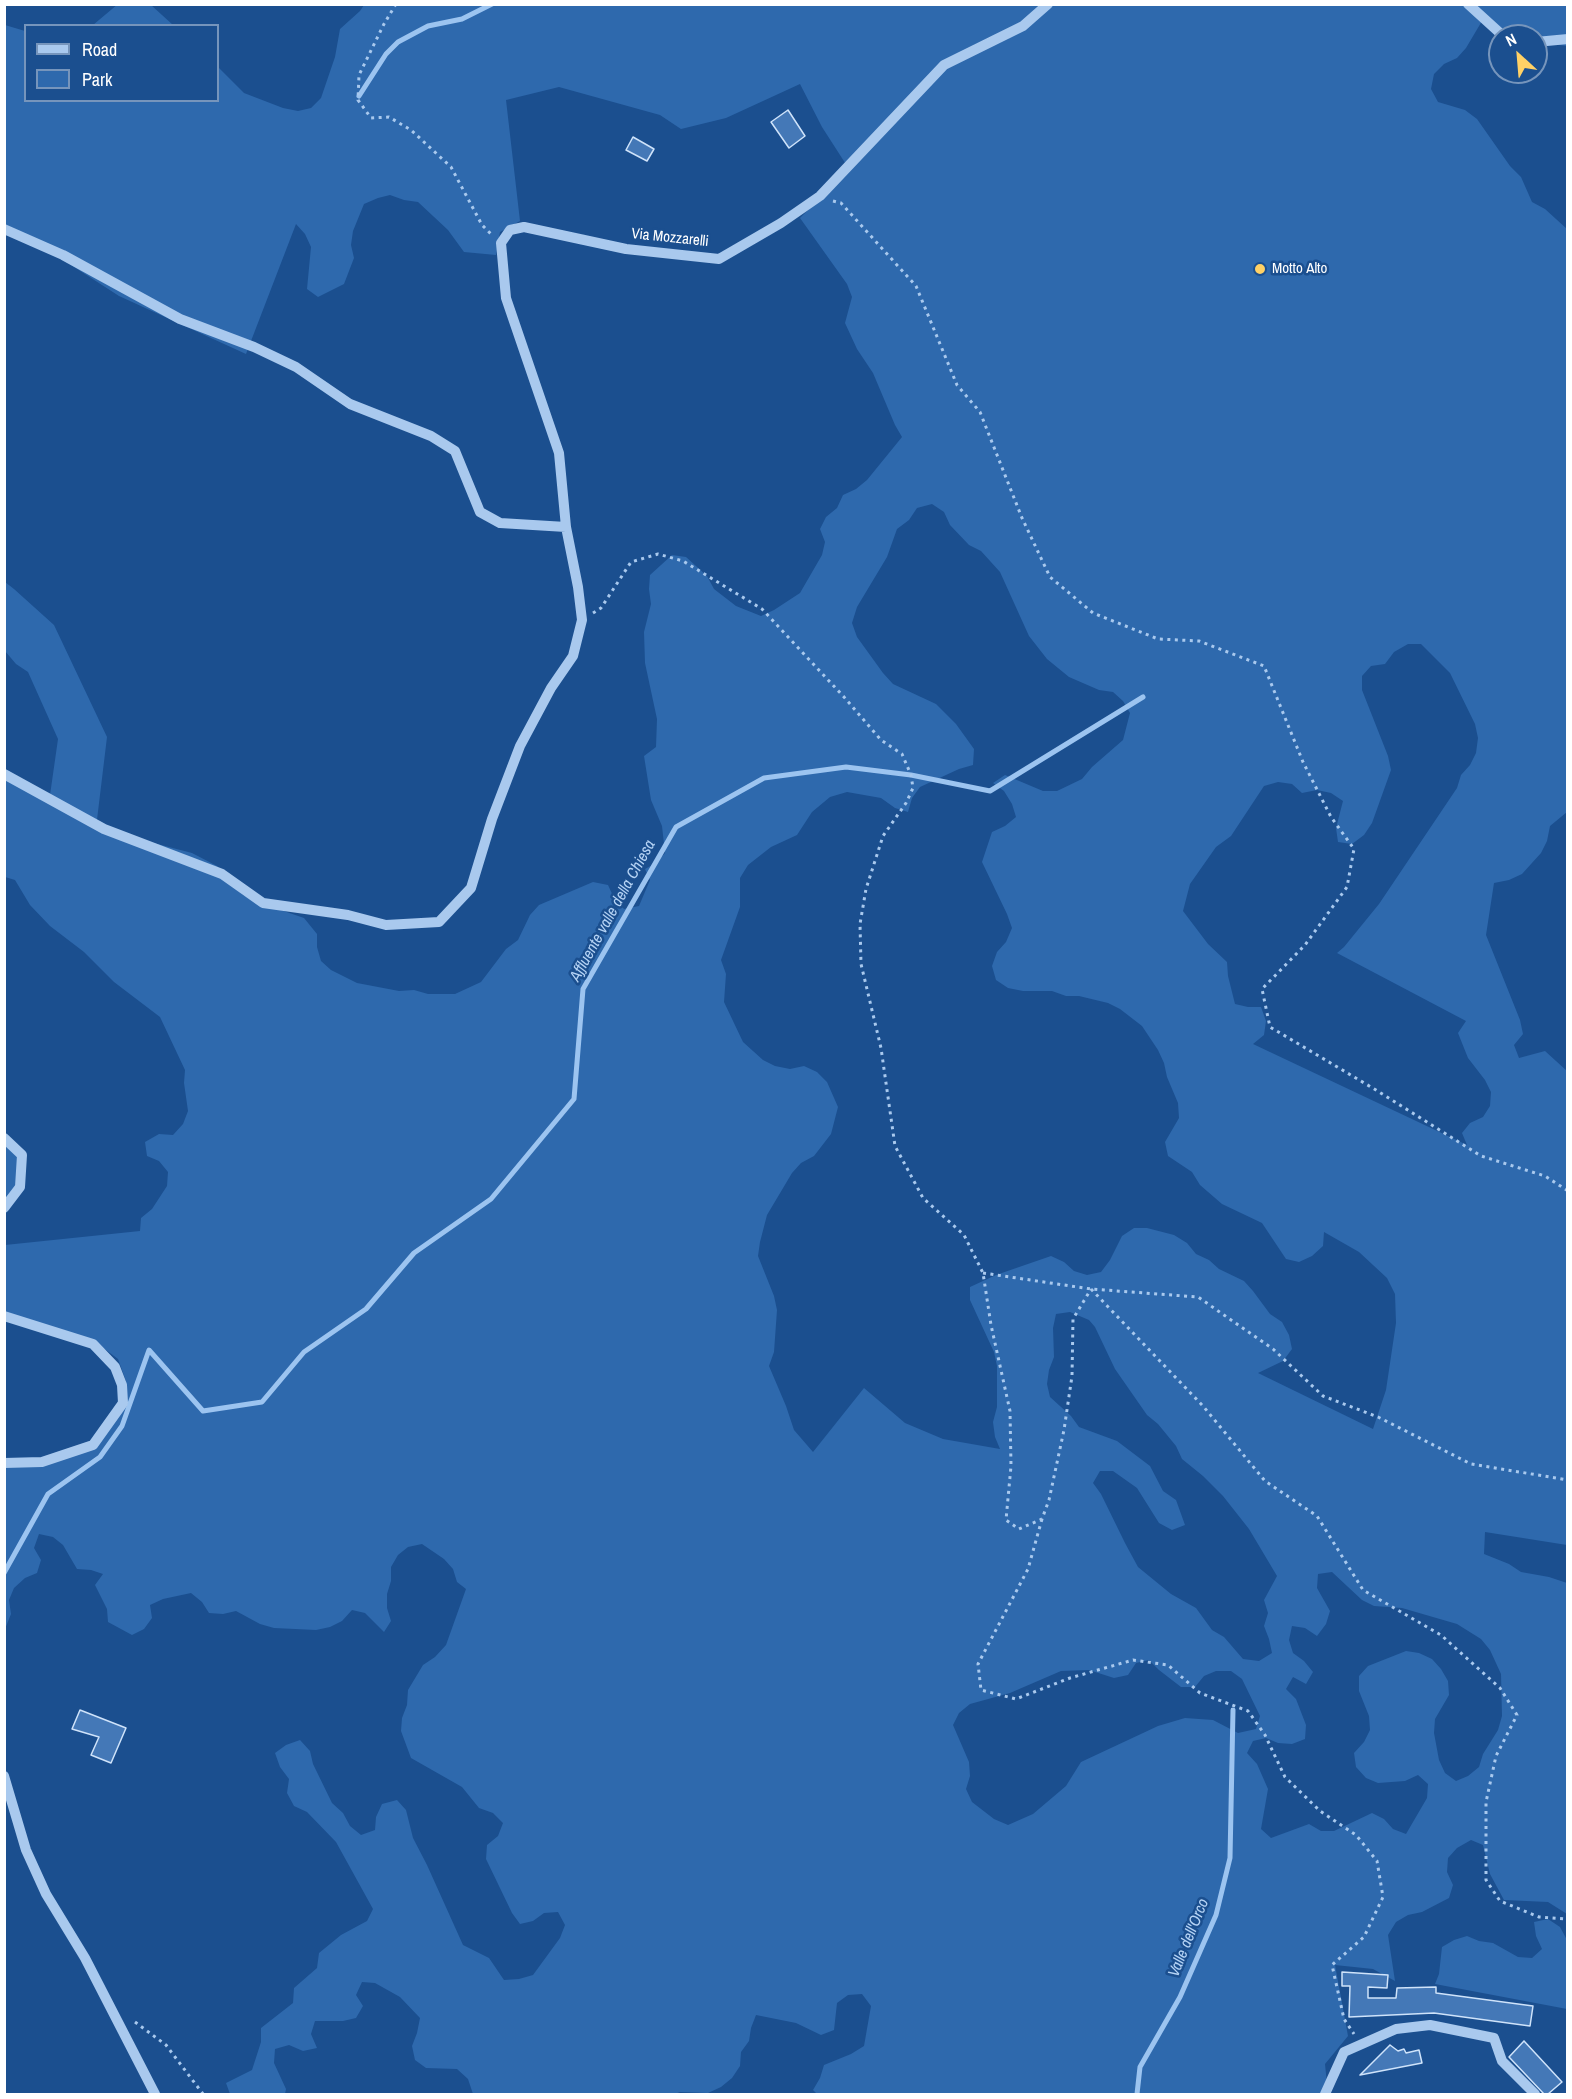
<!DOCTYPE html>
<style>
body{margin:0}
#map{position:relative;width:1572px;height:2099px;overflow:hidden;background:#1b4f8f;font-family:"Archivo Narrow",sans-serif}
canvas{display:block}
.frame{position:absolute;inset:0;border:6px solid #fff;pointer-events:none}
.legend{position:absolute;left:24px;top:24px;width:195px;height:78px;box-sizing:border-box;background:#1b4f8f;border:2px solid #7695bc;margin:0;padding:8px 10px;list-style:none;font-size:18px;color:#fff}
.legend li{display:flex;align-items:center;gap:12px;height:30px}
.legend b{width:30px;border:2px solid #7695bc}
.north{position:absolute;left:1488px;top:24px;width:60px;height:60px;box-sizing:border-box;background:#1b4f8f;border:2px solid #7695bc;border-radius:50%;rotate:334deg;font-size:16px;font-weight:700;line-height:24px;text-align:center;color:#fff}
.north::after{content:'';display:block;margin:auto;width:21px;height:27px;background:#ffd166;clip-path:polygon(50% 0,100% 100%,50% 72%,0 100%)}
</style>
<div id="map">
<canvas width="1572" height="2099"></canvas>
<div class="frame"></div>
<ul class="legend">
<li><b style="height:8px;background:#a9c9ee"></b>Road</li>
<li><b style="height:16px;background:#2e69ad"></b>Park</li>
</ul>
<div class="north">N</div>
</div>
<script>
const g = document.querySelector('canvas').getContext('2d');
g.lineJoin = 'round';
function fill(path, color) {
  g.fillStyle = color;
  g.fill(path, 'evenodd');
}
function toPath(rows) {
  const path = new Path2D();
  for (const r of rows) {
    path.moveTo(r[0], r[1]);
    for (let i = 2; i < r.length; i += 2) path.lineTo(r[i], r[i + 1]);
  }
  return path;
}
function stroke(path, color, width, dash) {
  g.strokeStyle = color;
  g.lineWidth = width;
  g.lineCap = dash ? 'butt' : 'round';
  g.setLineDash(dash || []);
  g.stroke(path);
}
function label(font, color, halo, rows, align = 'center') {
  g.font = font + ' "Archivo Narrow",sans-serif';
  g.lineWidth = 5;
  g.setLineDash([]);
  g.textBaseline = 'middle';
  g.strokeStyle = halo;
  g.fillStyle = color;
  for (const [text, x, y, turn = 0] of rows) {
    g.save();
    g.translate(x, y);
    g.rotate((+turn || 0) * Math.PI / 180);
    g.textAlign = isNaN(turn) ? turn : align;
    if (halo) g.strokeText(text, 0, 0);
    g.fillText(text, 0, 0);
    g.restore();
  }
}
fill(toPath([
 [118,4,151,5,173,25,93,25],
 [364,5,1567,5,1567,46,1536,42,1536,36,1511,36,1482,21,1466,48,1457,58,1444,64,1434,74,1431,89,1438,102,1465,110,1477,119,1510,166,1521,177,1532,202,1545,209,1567,229,1567,812,1550,826,1547,841,1541,853,1522,874,1509,880,1494,883,1486,935,1520,1020,1523,1034,1514,1045,1519,1058,1545,1051,1567,1071,1567,1545,1485,1532,1484,1554,1509,1564,1521,1572,1549,1577,1567,1583,1567,1914,1548,1902,1504,1900,1490,1874,1483,1845,1471,1840,1457,1848,1448,1858,1447,1872,1453,1885,1449,1898,1422,1912,1408,1915,1396,1922,1388,1935,1395,1981,1373,1969,1335,1965,1348,2036,1325,2064,1328,2094,817,2094,813,2090,820,2078,824,2065,851,2054,864,2046,871,2006,862,1994,848,1995,837,2003,834,2030,821,2035,796,2023,756,2015,751,2028,749,2041,741,2052,740,2066,732,2078,721,2087,708,2093,680,2092,675,2094,473,2094,468,2079,457,2069,426,2068,415,2060,412,2046,417,2033,420,2018,400,1997,375,1983,362,1982,356,1995,363,2006,356,2018,343,2021,315,2021,311,2034,317,2048,303,2051,289,2045,275,2049,274,2063,286,2089,285,2094,230,2094,226,2083,252,2070,261,2042,261,2028,293,2003,294,1988,317,1968,319,1953,341,1935,367,1921,373,1909,336,1842,307,1812,294,1806,287,1793,289,1779,280,1767,275,1753,286,1745,300,1740,310,1751,313,1764,332,1803,343,1813,350,1826,361,1835,375,1830,376,1817,382,1804,397,1800,406,1810,413,1838,427,1865,463,1945,489,1958,504,1980,519,1979,533,1975,560,1938,565,1925,558,1912,544,1913,533,1921,520,1924,512,1913,486,1859,487,1845,498,1836,503,1823,493,1813,479,1808,462,1787,411,1758,401,1731,402,1718,407,1705,408,1690,423,1665,435,1657,446,1645,466,1589,457,1582,453,1569,444,1559,422,1544,408,1547,398,1555,391,1567,391,1581,387,1594,387,1608,391,1621,384,1632,365,1613,352,1610,342,1621,330,1627,316,1630,274,1628,260,1624,236,1611,223,1614,209,1613,202,1602,191,1593,163,1599,150,1605,152,1618,144,1629,132,1635,108,1622,107,1609,95,1585,103,1574,91,1570,77,1569,63,1545,53,1537,39,1534,34,1548,41,1560,37,1573,25,1578,14,1588,9,1600,11,1614,5,1629,5,1463,46,1460,87,1447,115,1416,126,1381,118,1359,98,1344,5,1315,5,1245,140,1231,141,1218,152,1209,167,1186,168,1172,159,1161,147,1156,145,1142,159,1134,173,1135,183,1124,188,1111,184,1083,185,1070,160,1017,114,982,84,952,50,926,30,905,15,880,5,877,5,770,50,795,58,739,28,672,16,664,5,651,5,582,14,589,54,625,107,737,96,828,192,853,217,866,243,895,269,906,304,918,317,934,317,947,321,961,331,970,357,983,399,991,414,990,428,994,455,994,481,982,506,949,518,940,530,915,539,905,593,882,608,885,614,898,624,909,639,906,650,880,645,869,656,863,665,853,662,826,651,800,644,756,656,747,657,719,645,663,644,632,651,604,649,589,650,575,672,555,686,557,707,576,714,589,736,606,761,616,774,610,800,593,822,555,825,542,820,529,826,517,837,508,843,495,856,489,867,480,902,437,895,425,873,373,857,349,845,323,852,297,847,284,800,218,849,169,822,127,800,84,726,118,681,129,660,115,559,87,506,100,520,221,500,232,496,255,464,252,448,230,418,202,404,200,390,195,378,198,364,204,353,231,351,245,354,258,344,284,318,297,307,289,311,247,305,234,296,224,246,354,119,296,54,254,5,234,5,25,25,31,26,100,218,100,218,67,244,93,283,108,298,111,311,108,321,98,335,57,340,29,360,11],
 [932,504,944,512,950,525,969,545,981,551,1000,572,1029,636,1047,659,1069,677,1099,690,1113,692,1123,701,1130,713,1123,740,1092,767,1082,779,1057,791,1043,791,1005,775,993,783,1004,791,1012,804,1016,817,1005,826,992,832,982,862,1007,914,1012,928,1006,942,997,952,992,966,996,980,1008,988,1023,991,1052,991,1066,996,1079,996,1108,1003,1120,1009,1142,1026,1158,1050,1164,1063,1167,1077,1178,1103,1179,1118,1165,1142,1168,1156,1192,1172,1200,1185,1222,1204,1262,1223,1286,1259,1299,1262,1312,1256,1323,1246,1324,1232,1359,1252,1387,1278,1395,1294,1396,1323,1386,1390,1373,1429,1258,1373,1283,1361,1292,1349,1289,1335,1282,1322,1270,1314,1253,1291,1244,1281,1219,1269,1209,1260,1196,1254,1187,1243,1174,1235,1147,1228,1134,1228,1122,1236,1110,1260,1101,1272,1087,1275,1074,1271,1064,1262,1051,1256,996,1275,970,1287,970,1300,994,1352,997,1366,997,1407,993,1422,995,1437,1000,1449,943,1439,905,1423,864,1388,813,1452,794,1430,786,1406,769,1366,774,1352,777,1310,774,1296,758,1256,760,1242,767,1215,792,1173,801,1163,814,1156,831,1134,838,1107,827,1082,817,1072,804,1066,790,1069,775,1066,763,1060,743,1042,724,1002,726,974,721,960,740,907,740,878,748,865,771,847,797,835,812,812,830,797,847,792,881,798,895,808,908,812,912,798,920,787,959,769,973,765,974,749,956,724,936,704,893,684,883,673,857,637,852,623,857,607,887,557,897,529,909,520,917,508],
 [1408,644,1421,644,1450,673,1475,724,1478,738,1476,753,1470,765,1461,775,1457,788,1379,904,1344,947,1337,953,1466,1021,1458,1033,1468,1058,1485,1080,1491,1092,1490,1106,1483,1117,1470,1123,1462,1133,1467,1145,1253,1044,1264,1035,1266,1021,1261,1007,1248,1007,1235,1004,1228,976,1227,962,1208,944,1183,911,1190,884,1216,847,1231,836,1264,786,1278,782,1292,784,1302,793,1317,790,1331,793,1343,801,1336,828,1338,842,1352,844,1364,835,1372,823,1391,770,1388,756,1362,690,1362,676,1371,666,1385,664,1394,652],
 [1070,1312,1089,1320,1095,1327,1115,1369,1147,1415,1158,1424,1176,1446,1182,1459,1203,1476,1223,1496,1249,1529,1277,1576,1264,1600,1268,1613,1264,1626,1269,1639,1272,1653,1259,1661,1243,1659,1224,1637,1212,1630,1196,1608,1171,1594,1138,1567,1125,1543,1101,1494,1093,1483,1100,1471,1113,1471,1137,1488,1159,1523,1172,1530,1185,1525,1176,1500,1163,1491,1150,1466,1117,1441,1079,1427,1071,1416,1050,1397,1047,1384,1049,1370,1054,1357,1053,1328,1056,1314],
 [1332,1572,1362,1600,1374,1606,1402,1608,1457,1624,1481,1639,1490,1650,1501,1674,1502,1716,1498,1730,1483,1754,1479,1767,1468,1776,1456,1781,1445,1773,1439,1760,1434,1733,1435,1719,1449,1695,1448,1681,1441,1669,1432,1659,1419,1653,1406,1651,1368,1666,1359,1676,1359,1691,1369,1716,1370,1730,1364,1742,1354,1753,1356,1767,1366,1778,1378,1783,1405,1781,1418,1775,1428,1784,1427,1798,1406,1834,1393,1829,1384,1819,1372,1813,1334,1831,1321,1831,1309,1824,1271,1838,1261,1829,1268,1789,1257,1764,1247,1753,1253,1741,1266,1738,1278,1743,1292,1744,1305,1739,1306,1725,1296,1699,1286,1689,1293,1677,1306,1684,1313,1672,1304,1661,1293,1653,1289,1640,1292,1626,1305,1628,1317,1636,1326,1624,1330,1611,1317,1588,1318,1574],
 [1149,1660,1159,1670,1181,1687,1195,1687,1204,1676,1216,1671,1231,1671,1242,1679,1260,1716,1256,1729,1238,1733,1213,1720,1185,1718,1158,1726,1081,1762,1066,1786,1033,1814,1008,1825,994,1819,972,1802,966,1789,970,1776,969,1762,953,1725,959,1713,970,1704,1010,1693,1061,1671,1089,1670,1114,1678,1128,1675,1136,1663],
 [5,1139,14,1144,24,1171,5,1206],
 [1548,1919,1560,1927,1567,1940,1567,2009,1435,1984,1439,1974,1442,1947,1454,1940,1467,1936,1479,1941,1493,1943,1518,1957,1532,1958,1542,1949,1536,1936,1534,1922]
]), '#2e69ad');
stroke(toPath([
 [359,96,386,54,398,42,428,26,462,19,492,4],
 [4,1573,48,1494,100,1457,122,1426,149,1350,203,1411,262,1402,304,1352,366,1309,414,1253,491,1199,574,1099,583,989,676,827,764,778,846,767,911,775,990,791,1143,697],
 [1137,2094,1140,2067,1180,1997,1216,1915,1230,1858,1233,1710]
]), '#9cc4f0', 5);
const building = toPath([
 [788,110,805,136,789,148,771,122,788,110],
 [633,137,654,149,647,161,626,150,633,137],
 [80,1710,126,1728,111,1763,91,1755,99,1737,72,1729,80,1710],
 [1342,1972,1388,1975,1387,1988,1368,1987,1368,1998,1396,1998,1397,1988,1436,1987,1436,1993,1533,2006,1530,2026,1434,2013,1349,2017,1350,1986,1342,1986,1342,1972],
 [1524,2041,1562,2082,1548,2094,1544,2094,1509,2057,1524,2041],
 [1390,2045,1398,2051,1404,2049,1406,2053,1419,2050,1422,2063,1360,2075,1390,2045]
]);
fill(building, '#4478b7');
stroke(building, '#cfe3fa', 1.5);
stroke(toPath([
 [396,4,384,24,359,75,358,100,371,118,389,117,411,130,451,167,482,225,492,235],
 [833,201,841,203,916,286,957,385,980,412,1022,518,1050,577,1093,613,1158,639,1199,641,1264,666,1303,762,1331,817,1354,849,1347,887,1305,945,1262,989,1270,1027,1376,1090,1481,1156,1545,1176,1568,1191],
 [593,613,601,608,631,562,658,554,683,561,762,609,844,697,881,740,902,754,911,775,913,788,906,803,883,836,866,889,860,924,861,964,881,1048,895,1146,923,1198,964,1235,983,1273,991,1325,1010,1411,1011,1466,1006,1520,1019,1529,1042,1519,1049,1500,1064,1430,1072,1376,1073,1319,1091,1289],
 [983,1273,1091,1289,1198,1297,1273,1349,1323,1396,1378,1417,1471,1464,1568,1480],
 [1091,1289,1203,1406,1265,1481,1317,1516,1363,1590,1441,1635,1500,1688,1517,1715,1496,1756,1486,1802,1486,1880,1500,1901,1539,1917,1568,1919],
 [1042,1519,1028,1569,978,1664,981,1690,1016,1699,1070,1678,1133,1660,1168,1665,1200,1693,1248,1711,1265,1735,1285,1777,1320,1811,1356,1835,1377,1861,1383,1897,1364,1937,1332,1965,1344,2019,1354,2034],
 [135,2022,166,2045,203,2094]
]), '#a9c9ee', 3, [3, 4.5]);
stroke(toPath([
 [1468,4,1501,34,1508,36],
 [1536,42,1568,39],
 [4,229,63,255,180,319,254,347,296,367,350,404,431,436,455,451,480,512,500,523,566,527,578,587,582,620,573,656,551,688,520,746,492,819,471,888,439,922,386,925,348,915,263,903,222,874,104,829,4,774],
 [566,527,559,453,506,298,501,243,510,230,524,227,626,249,719,259,781,223,820,196,944,65,1023,26,1048,4],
 [4,1138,22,1155,20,1187,4,1208],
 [4,1316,93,1344,115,1367,122,1385,123,1403,93,1445,42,1462,4,1463],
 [4,1776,26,1850,46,1894,85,1958,155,2094],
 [1325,2094,1344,2052,1396,2029,1430,2025,1494,2038,1502,2061,1535,2094]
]), '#a9c9ee', 10);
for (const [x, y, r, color] of [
 [1260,269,6,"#ffd166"]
]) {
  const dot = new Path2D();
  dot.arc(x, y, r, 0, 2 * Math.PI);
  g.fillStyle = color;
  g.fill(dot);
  stroke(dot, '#1b4f8f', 2);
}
label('15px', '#fff', '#1b4f8f', [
 ["Via Mozzarelli",670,238,6]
]);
label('15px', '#fff', '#1b4f8f', [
 ["Motto Alto",1272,269]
], 'left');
label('italic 16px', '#b5d3f5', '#1b4f8f', [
 ["Affluente valle della Chiesa",613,911,-61],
 ["Valle dell'Orco",1189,1938,-68]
]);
</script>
